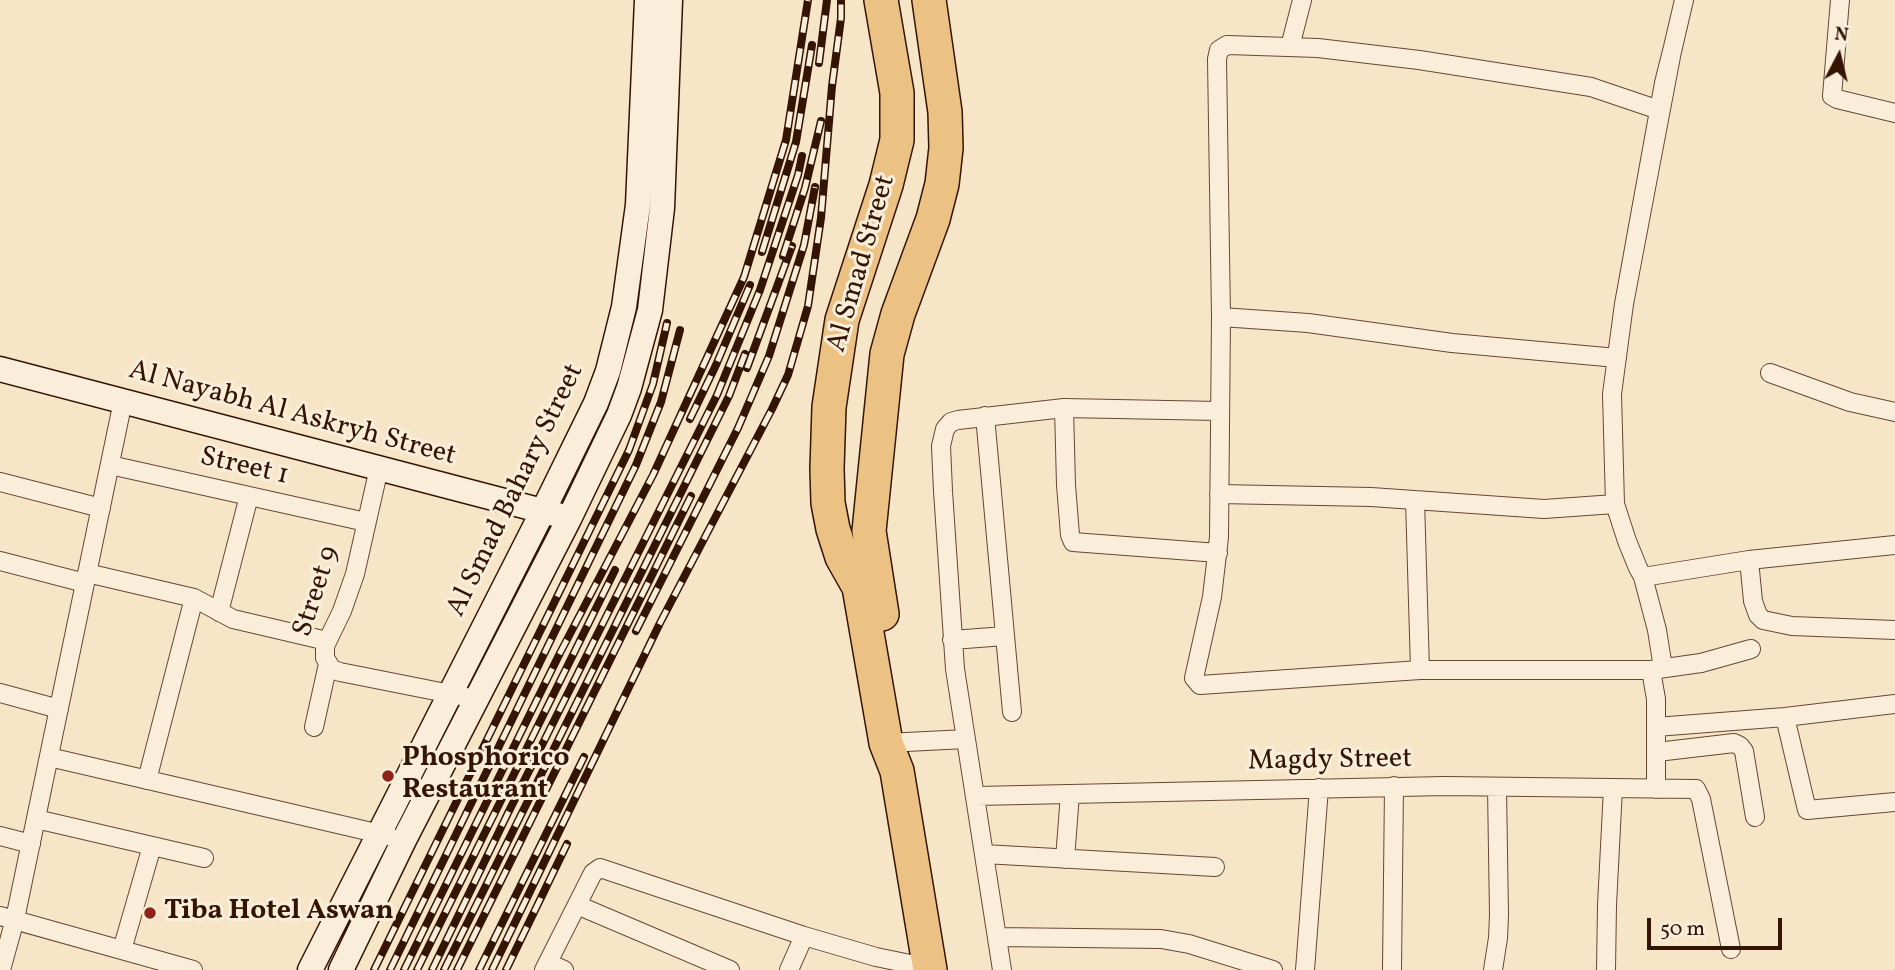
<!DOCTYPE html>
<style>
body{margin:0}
#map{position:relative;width:1895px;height:970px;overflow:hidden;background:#f7e5c8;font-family:Vollkorn,serif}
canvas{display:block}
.north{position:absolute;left:1804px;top:21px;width:70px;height:70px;-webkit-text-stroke:5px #faeedb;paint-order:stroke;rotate:7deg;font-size:19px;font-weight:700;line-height:28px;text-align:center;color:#341403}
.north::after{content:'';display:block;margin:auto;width:24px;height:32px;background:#341403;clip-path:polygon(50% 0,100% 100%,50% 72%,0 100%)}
.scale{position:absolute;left:1647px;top:918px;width:135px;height:32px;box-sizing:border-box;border:4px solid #341403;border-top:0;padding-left:9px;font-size:21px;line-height:24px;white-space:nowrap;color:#341403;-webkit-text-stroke:5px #faeedb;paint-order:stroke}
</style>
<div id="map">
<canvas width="1895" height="970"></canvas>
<div class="north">N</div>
<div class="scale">50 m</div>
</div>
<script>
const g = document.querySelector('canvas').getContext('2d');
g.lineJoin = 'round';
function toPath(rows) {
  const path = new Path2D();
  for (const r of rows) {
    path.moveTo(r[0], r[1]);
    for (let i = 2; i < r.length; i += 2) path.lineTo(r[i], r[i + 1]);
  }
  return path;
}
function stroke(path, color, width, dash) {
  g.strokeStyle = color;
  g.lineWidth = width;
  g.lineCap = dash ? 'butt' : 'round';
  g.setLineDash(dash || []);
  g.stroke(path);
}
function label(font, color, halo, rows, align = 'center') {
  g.font = font + ' Vollkorn,serif';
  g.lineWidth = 6;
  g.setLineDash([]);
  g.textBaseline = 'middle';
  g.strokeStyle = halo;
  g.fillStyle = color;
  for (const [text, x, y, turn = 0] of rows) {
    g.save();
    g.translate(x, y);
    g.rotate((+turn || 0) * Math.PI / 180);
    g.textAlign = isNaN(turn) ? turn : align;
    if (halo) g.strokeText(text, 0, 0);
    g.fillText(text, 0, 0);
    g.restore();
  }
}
const street = toPath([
 [1840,0,1832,96,1837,99,1895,113],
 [1290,47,1302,0],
 [1670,60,1684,0],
 [1659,110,1591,87,1419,60,1318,48,1227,45,1219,50,1217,59,1221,317,1219,537,1212,597,1194,678,1200,685,1420,670,1651,670,1701,663,1751,649],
 [1624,304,1672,51,1664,83,1624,304,1612,394,1615,504,1627,541,1638,568,1643,577,1749,560,1895,545],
 [1221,317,1308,323,1452,343,1617,358],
 [1770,373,1850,402,1895,412],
 [1064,408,1066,485,1070,535,1073,542,1218,553],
 [985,416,1012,712],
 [110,465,366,522],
 [379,468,355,574,342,611,325,646,325,658,332,669,340,672,476,699],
 [0,482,101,508],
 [1219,494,1371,497,1544,509,1615,504],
 [1415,500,1420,670],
 [1749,560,1753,601,1758,615,1763,620,1792,626,1895,630],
 [0,561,85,583],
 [87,573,194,598,233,619,327,641],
 [1643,577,1657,630,1663,668],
 [219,612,249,496],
 [952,640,1005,636],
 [1651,670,1656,699,1656,789],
 [0,693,59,709],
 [1785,717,1807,810,1895,802],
 [314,727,328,664],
 [1656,727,1785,717,1895,704],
 [886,743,966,739],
 [1657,752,1734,743,1740,746,1744,751,1755,817],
 [49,757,389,836],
 [147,780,194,598],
 [976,796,1445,786,1696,789,1701,799,1731,949],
 [36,819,204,858],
 [0,836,31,844],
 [984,854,1215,867],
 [1065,859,1070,794],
 [577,905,730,970],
 [0,916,193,970],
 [997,937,1161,939,1189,944,1273,970],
 [122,950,152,846],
 [548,963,564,970],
 [1,970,15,919,123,401],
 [544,970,593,873,600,868,804,936,876,957,930,968],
 [789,970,804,936],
 [1002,970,955,669,943,491,941,446,945,429,951,422,958,420,1064,408,1219,411],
 [1305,970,1319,788],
 [1392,970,1394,786],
 [1493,970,1498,938,1499,915,1497,788],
 [1606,970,1607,905,1613,788]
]);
const secondary = toPath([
 [0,369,558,515],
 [310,970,543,511,596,403,608,371,624,307,638,205,647,0],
 [341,970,404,840,569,519,619,415,629,388,650,310,662,208,670,0]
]);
const highway = toPath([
 [881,0,897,93,897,140,886,185,842,320,829,407,827,469,828,503,833,529,842,557,859,587,886,743,897,771,930,970],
 [882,614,869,531,887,354,898,314,933,219,942,184,946,148,945,112,929,0]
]);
stroke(street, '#654834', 20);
stroke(secondary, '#341403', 27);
stroke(highway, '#341403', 36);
stroke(street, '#faeedb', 18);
stroke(secondary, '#faeedb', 24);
stroke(highway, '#ecc284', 33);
const rail = toPath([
 [819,63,827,0],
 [762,252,796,142,812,45],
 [783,256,805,188,821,121],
 [747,368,792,246],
 [690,419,716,365,750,285],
 [636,631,738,428,769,356,804,245,815,187],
 [374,970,629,450,653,384,667,323],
 [390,970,636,465,661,402,680,330],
 [404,970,560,653,653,475,744,277,786,140,808,0],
 [417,970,615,570],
 [432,970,508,813,717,395,760,290,798,175,802,156],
 [444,970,729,396,745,354],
 [457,970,691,496],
 [479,970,584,757],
 [492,970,660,623,772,409,788,375,808,306,821,218,832,86,841,18,841,0],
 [506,970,567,844]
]);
stroke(rail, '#341403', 8);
stroke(rail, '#faeedb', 5, [16]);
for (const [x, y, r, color] of [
 [388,776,7,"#8f2418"],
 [150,913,7,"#8f2418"]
]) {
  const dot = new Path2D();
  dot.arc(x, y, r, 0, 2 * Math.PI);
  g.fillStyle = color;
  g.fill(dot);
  stroke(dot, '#faeedb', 2.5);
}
label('28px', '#341403', '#faeedb', [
 ["Al Smad Street",863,264,-74],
 ["Al Nayabh Al Askryh Street",292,415,15],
 ["Street 1",244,468,13],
 ["Al Smad Bahary Street",517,491,-64],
 ["Street 9",318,592,-72],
 ["Magdy Street",1330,762,-1]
]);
label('bold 28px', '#341403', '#faeedb', [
 ["Phosphorico",402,760],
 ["Restaurant",402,792],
 ["Tiba Hotel Aswan",164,913]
], 'left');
</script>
